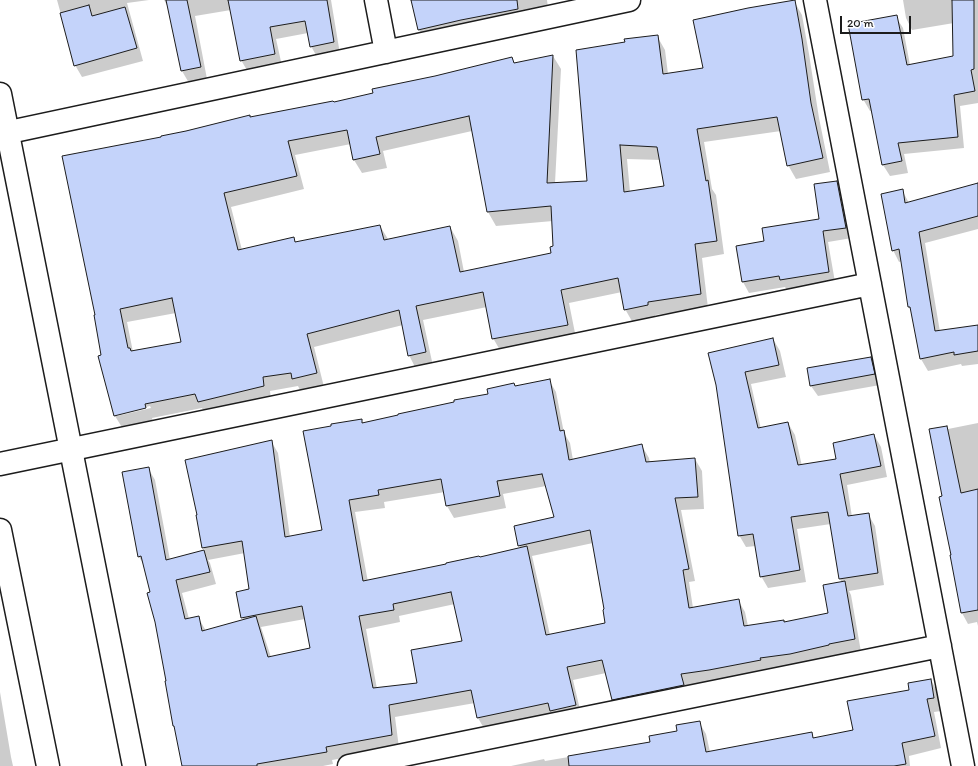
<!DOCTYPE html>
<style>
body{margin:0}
#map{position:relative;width:978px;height:766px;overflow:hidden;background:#fff;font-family:Itim,sans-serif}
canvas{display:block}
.scale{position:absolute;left:840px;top:16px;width:71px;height:18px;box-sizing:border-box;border:2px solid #1c1c1c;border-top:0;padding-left:5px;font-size:12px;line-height:14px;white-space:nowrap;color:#1c1c1c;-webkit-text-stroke:3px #fff;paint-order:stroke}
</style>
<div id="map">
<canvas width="978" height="766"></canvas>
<div class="scale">20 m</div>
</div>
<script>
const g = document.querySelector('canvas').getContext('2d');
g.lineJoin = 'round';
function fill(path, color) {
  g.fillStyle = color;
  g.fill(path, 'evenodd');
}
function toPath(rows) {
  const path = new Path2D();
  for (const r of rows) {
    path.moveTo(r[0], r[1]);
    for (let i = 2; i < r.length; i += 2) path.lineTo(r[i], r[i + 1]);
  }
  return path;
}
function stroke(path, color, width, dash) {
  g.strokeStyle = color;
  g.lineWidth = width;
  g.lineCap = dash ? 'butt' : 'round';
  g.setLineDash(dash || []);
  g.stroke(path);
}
fill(toPath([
 [57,0,149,0,127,3,143,61,82,77,75,65],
 [164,0,331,0,340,54,318,59,311,46,308,33,276,39,282,66,248,72,241,60,231,10,195,16,207,79,189,83,182,71,170,11],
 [412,0,547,0,549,16,427,43,419,30],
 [903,0,978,0,978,103,960,106,964,148,904,154,908,173,890,176,883,165,872,111,870,111,863,99,896,17,903,28,910,65,954,57,954,23,912,30,906,18],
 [794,1,802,15,809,54,819,118,830,172,796,179,788,165,781,131,704,142,712,189,716,195,724,254,702,258,708,308,655,315,656,319,633,323,625,309,622,292,569,303,576,338,501,352,493,338,487,307,423,320,433,366,416,369,409,355,403,325,314,347,324,387,301,392,298,386,270,391,271,400,206,416,202,408,152,418,153,422,123,429,115,416,102,356,162,138,250,118,333,103,374,94,435,77,512,58,515,64,553,56,561,69,555,183,588,182,657,36,665,50,668,74,704,69],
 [472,131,488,212,496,226,553,221,554,247,552,254,464,272,458,241,450,227,388,239,380,226,296,243,293,238,242,250,231,207,304,189,295,155,351,144,354,160,362,173,387,168,383,151],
 [627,159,661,160,666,187,630,192],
 [176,313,182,342,133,352,127,322],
 [150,406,151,408,117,416,117,414],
 [837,182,843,193,852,238,828,242,835,282,787,290,785,287,749,293,743,282,737,247,765,242,820,220],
 [978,184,978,229,925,243,940,332,978,326,978,364,962,366,961,364,928,371,921,359,912,312,909,307,902,261,899,262,893,250,902,190,909,203],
 [773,339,780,351,786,377,751,384,761,429,788,423,795,435,802,466,837,460,874,435,881,447,887,477,847,485,852,517,868,514,875,526,884,585,849,591,851,595,861,652,620,712,613,700,606,673,573,680,582,718,485,730,478,718,475,703,395,717,399,748,332,760,333,764,323,766,183,766,151,593,144,565,139,557,148,468,155,480,170,560,205,551,203,547,271,441,278,453,290,537,323,531,361,420,363,423,489,395,515,387,549,380,556,392,564,433,570,443,573,460,642,446,649,458,650,463,695,459,702,471,704,509,681,510,695,581,689,582,693,608,738,600,745,612,748,626,784,623,829,613,842,583,840,579,831,524,797,529,806,582,768,588,761,576,756,546,746,547,739,535,717,385],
 [546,486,555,518,519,545,521,549,368,582,355,512,385,508,384,502,445,492,447,506,454,518,506,508,503,494],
 [593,543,605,610,606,624,550,635,533,560,532,556],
 [245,553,250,590,242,617,244,620,206,631,198,617,189,619,182,593,216,584,210,563,208,560],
 [455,604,463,642,419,684,377,689,366,629,400,622,399,616],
 [305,619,311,649,271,657,261,627],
 [871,358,877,369,880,385,818,396,811,386],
 [978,423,978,626,977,622,968,624,962,613,943,497,947,427,948,429],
 [931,680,938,693,941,711,934,712,941,748,909,756,910,766,511,766,544,759,545,761,651,743,678,732,699,722,706,734,710,752,812,734,814,739,854,731,910,690],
 [0,692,11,757,13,766,0,766]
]), '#0003');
const building = toPath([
 [166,0,187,0,201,67,181,71,166,0],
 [228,0,327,0,334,42,310,47,305,21,270,27,275,54,240,61,228,0],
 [411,0,517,0,518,9,461,20,418,30,411,0],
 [795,0,802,39,811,103,823,158,787,166,777,117,697,129,706,181,708,180,717,241,695,244,701,294,648,302,648,305,624,310,618,278,561,290,568,325,492,339,483,292,416,306,426,352,408,356,399,310,307,334,317,373,292,379,291,373,263,377,264,386,198,402,195,394,145,404,146,408,114,416,98,356,101,355,94,315,95,315,62,156,161,137,161,136,186,131,250,115,250,117,333,101,334,102,373,93,372,89,435,76,512,57,514,63,553,55,547,183,587,181,576,50,625,42,624,39,658,35,663,74,703,68,693,20,748,8,795,0],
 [469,116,487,212,551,206,553,246,550,247,551,253,460,272,450,226,384,240,380,225,295,242,294,237,238,250,224,193,297,176,288,141,347,130,353,160,380,154,376,137,469,116],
 [620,145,657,147,664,186,624,192,620,145],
 [172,298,181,342,131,351,130,348,128,348,120,309,172,298],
 [952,0,974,0,974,69,971,70,975,91,954,95,958,137,898,143,902,161,882,165,869,99,862,100,848,24,897,15,907,65,953,56,952,0],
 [89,5,92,16,125,7,137,48,74,66,60,13,89,5],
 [837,181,846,228,823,231,829,272,780,280,779,276,742,282,736,246,764,241,762,228,819,219,814,184,837,181],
 [978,183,978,216,919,232,935,331,978,325,978,351,954,355,954,352,920,359,910,307,908,307,899,249,892,251,881,194,903,189,905,203,978,183],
 [773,338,779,365,745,372,758,428,788,422,798,465,836,459,833,443,874,434,881,466,840,474,848,516,869,513,878,573,839,579,828,512,791,517,800,570,760,577,753,534,738,536,716,385,708,353,773,338],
 [871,357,875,374,810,386,807,368,871,357],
 [550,379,560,431,564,430,569,460,642,444,646,462,695,458,698,497,675,498,689,569,683,570,689,608,739,599,744,626,784,620,784,622,828,613,823,585,845,581,855,639,829,644,829,645,790,654,760,658,761,660,709,670,681,674,684,685,612,700,602,660,567,667,576,705,550,711,548,703,477,718,471,690,389,705,392,735,326,747,327,752,257,764,257,766,182,766,174,726,173,726,165,681,166,681,155,622,147,593,150,592,141,556,138,557,122,472,149,467,166,560,204,550,210,572,176,580,185,619,199,616,202,631,256,616,268,657,310,648,302,606,241,618,236,592,249,589,242,541,202,548,196,515,197,515,185,460,272,440,285,537,322,530,303,431,331,426,331,424,362,419,362,423,398,415,398,414,454,402,454,400,488,394,487,389,514,383,515,386,550,379],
 [542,474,554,517,514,526,518,546,590,530,604,609,603,610,605,623,546,635,527,546,480,557,479,556,446,563,446,564,363,581,349,500,379,495,378,490,441,479,446,506,500,496,497,481,542,474],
 [451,592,462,641,411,650,417,683,373,688,359,616,394,610,393,604,451,592],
 [947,426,961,493,978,489,978,610,961,613,950,555,951,555,939,497,942,496,929,429,947,426],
 [931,679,934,698,927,699,935,736,902,743,906,764,894,766,569,766,568,756,650,742,649,736,677,731,676,725,700,721,706,752,812,732,813,738,853,730,847,701,909,690,908,683,931,679]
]);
fill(building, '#c4d3fa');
stroke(building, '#1c1c1c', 1);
const street = toPath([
 [376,0,386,52],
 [815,0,963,766],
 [0,134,629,0],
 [0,464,870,284],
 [349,766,940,646]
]);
const primary = toPath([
 [0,94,134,766],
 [0,530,48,766]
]);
stroke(street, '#1c1c1c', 25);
stroke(primary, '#1c1c1c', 25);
stroke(street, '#fff', 22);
stroke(primary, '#fff', 22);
</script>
